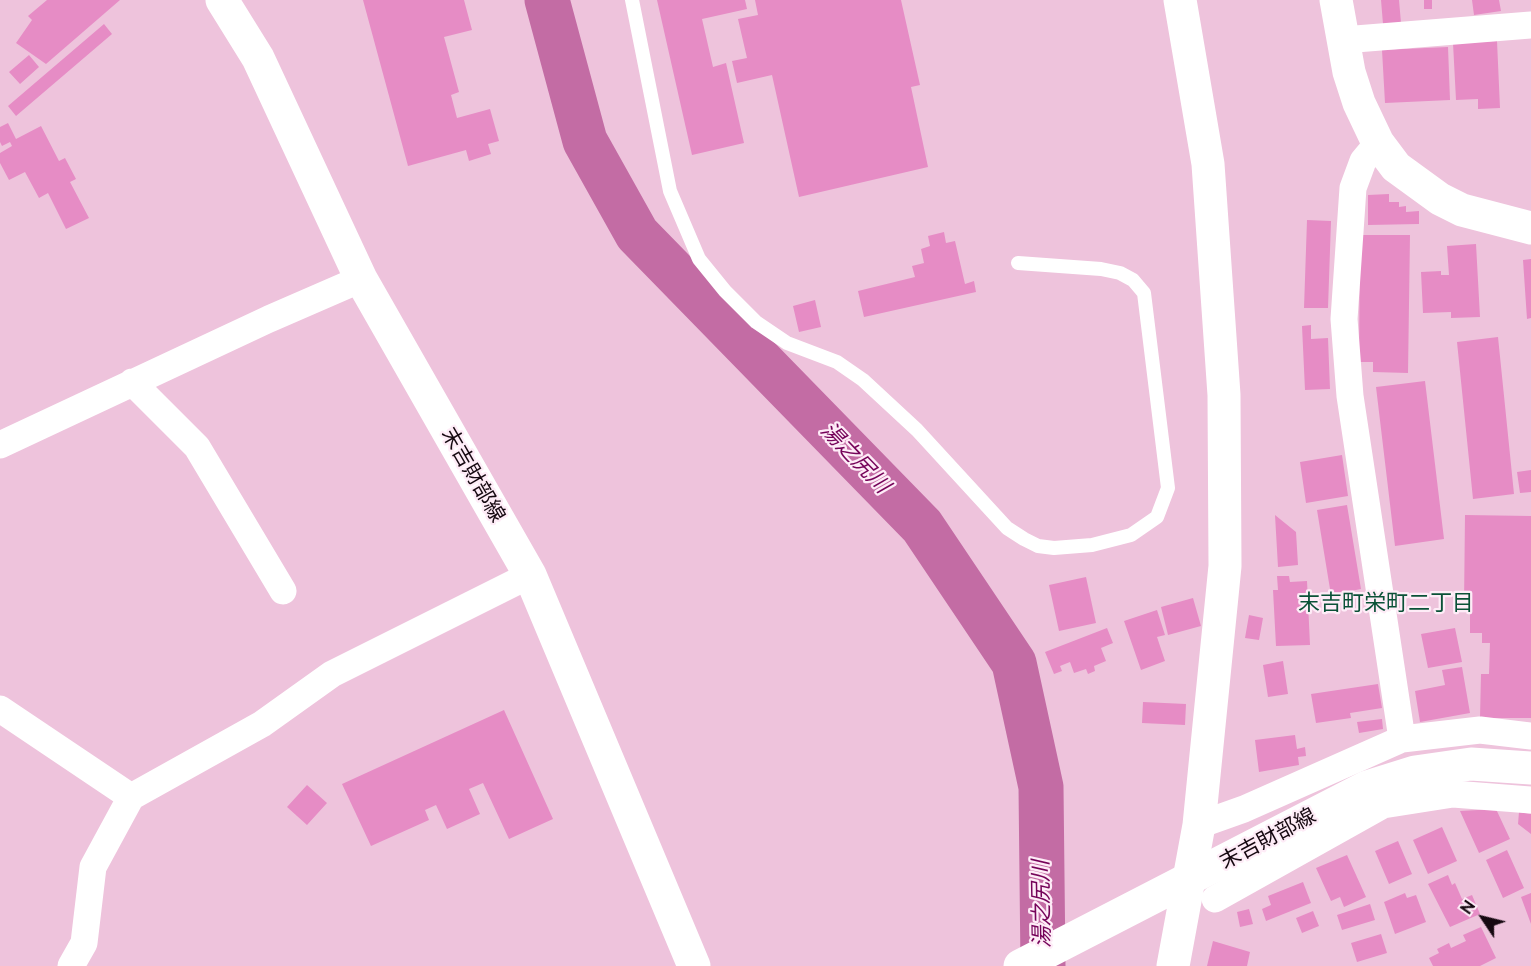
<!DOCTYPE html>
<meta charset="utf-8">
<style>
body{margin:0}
#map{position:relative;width:1531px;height:966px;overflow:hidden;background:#eec3dc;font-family:Raleway,sans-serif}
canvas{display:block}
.north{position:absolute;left:1453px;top:888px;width:60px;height:60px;-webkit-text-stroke:4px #feecf7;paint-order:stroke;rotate:305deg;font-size:16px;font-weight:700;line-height:24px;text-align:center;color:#150810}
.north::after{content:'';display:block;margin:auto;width:21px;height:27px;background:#150810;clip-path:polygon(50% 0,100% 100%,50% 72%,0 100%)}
</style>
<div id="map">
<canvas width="1531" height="966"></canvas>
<div class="north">N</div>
</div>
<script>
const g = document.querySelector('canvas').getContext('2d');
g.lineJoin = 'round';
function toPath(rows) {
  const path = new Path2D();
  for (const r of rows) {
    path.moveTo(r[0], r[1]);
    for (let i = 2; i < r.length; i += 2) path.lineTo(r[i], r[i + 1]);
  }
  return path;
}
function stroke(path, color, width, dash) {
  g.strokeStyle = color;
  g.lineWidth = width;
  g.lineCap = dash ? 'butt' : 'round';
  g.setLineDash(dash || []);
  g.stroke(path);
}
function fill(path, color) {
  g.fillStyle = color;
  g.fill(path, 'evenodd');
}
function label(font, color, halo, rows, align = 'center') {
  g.font = font + ' Raleway,"Noto Sans JP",sans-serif';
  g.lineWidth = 4.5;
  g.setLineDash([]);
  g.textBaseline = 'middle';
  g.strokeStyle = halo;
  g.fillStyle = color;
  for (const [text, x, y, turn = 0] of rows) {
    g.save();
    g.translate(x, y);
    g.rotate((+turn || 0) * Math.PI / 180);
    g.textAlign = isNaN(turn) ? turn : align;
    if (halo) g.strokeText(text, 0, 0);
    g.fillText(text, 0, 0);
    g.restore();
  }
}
stroke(toPath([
 [547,0,585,141,637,234,922,526,1014,663,1041,787,1043,966]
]), '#c36ca4', 45);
fill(toPath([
 [47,0,120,0,46,64,16,43,32,20,28,16],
 [363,0,464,0,472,30,444,37,459,92,451,95,457,118,490,109,499,141,488,144,491,154,469,161,466,150,408,166],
 [657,0,745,0,747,9,702,19,713,67,726,63,744,143,692,155],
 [755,0,901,0,920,85,911,87,928,167,799,197,772,75,737,83,732,61,747,58,738,19,758,15],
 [1381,0,1399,0,1401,23,1383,24],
 [1424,0,1432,0,1432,9,1424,9],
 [1472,0,1499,0,1501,11,1474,15],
 [104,24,112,34,16,116,8,106],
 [1497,41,1500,108,1478,109,1478,99,1456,100,1453,43],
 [1448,47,1450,100,1385,103,1382,50],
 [29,55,39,67,20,84,9,72],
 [8,123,16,139,41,126,59,161,65,158,76,179,70,182,89,218,66,229,48,193,39,198,25,172,9,180,0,163,0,153,12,146,10,142,2,146,0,142,0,127],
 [1389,194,1389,202,1399,202,1399,207,1406,206,1406,212,1419,211,1419,224,1368,225,1368,195],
 [1307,220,1331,221,1328,308,1304,308],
 [944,232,946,243,955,241,965,284,974,281,976,292,864,317,858,291,915,277,912,266,924,263,921,249,930,246,928,236],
 [1360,235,1410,235,1408,373,1373,372,1373,362,1359,362],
 [1476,244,1480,317,1451,318,1451,312,1423,313,1421,272,1441,271,1441,275,1449,275,1447,246],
 [1531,259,1531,318,1527,319,1523,260],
 [815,300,821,327,799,332,793,306],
 [1311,325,1311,339,1328,338,1330,389,1305,390,1302,326],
 [1498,337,1514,494,1473,499,1457,342],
 [1425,381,1444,539,1395,546,1376,387],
 [1342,455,1348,496,1306,503,1300,462],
 [1531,470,1531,492,1520,493,1517,472],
 [1347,505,1361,589,1331,595,1317,510],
 [1275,515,1296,532,1298,565,1278,567],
 [1465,515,1531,516,1531,718,1480,718,1481,674,1489,674,1490,643,1482,643,1482,633,1470,633,1470,605,1464,605],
 [1277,576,1289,576,1290,582,1307,581,1310,645,1276,646,1273,590,1278,590],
 [1086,577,1096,623,1059,631,1049,585],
 [1193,598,1201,626,1168,635,1161,607],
 [1157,610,1165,635,1157,637,1165,661,1141,670,1124,621],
 [1249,615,1263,618,1259,640,1245,638],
 [1107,628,1113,643,1101,648,1106,661,1094,666,1095,671,1088,674,1086,669,1074,673,1070,662,1060,666,1062,671,1054,674,1045,652],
 [1455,628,1462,662,1428,668,1421,634],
 [1283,661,1288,694,1268,697,1263,665],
 [1462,667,1470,713,1420,722,1415,691,1445,685,1442,670],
 [1378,684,1382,708,1350,713,1351,718,1316,723,1311,694],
 [1143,702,1186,704,1185,725,1142,723],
 [504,710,553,819,509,839,483,783,469,789,480,814,447,829,436,805,425,810,429,820,371,846,342,784],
 [1382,719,1383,729,1359,733,1357,722],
 [1295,735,1297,749,1305,747,1306,756,1298,757,1299,765,1259,772,1255,740],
 [307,785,327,803,307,825,287,807],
 [1496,809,1510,839,1479,853,1460,811],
 [1519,812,1531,814,1531,834,1518,824],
 [1442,827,1457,861,1428,874,1413,840],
 [1398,841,1412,874,1389,884,1375,851],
 [1507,850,1524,888,1503,898,1486,860],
 [1347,855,1366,897,1344,907,1340,897,1331,901,1316,868],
 [1448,875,1452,885,1455,883,1462,899,1472,895,1480,914,1450,927,1428,884],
 [1303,882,1311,903,1266,921,1262,909,1271,905,1268,896],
 [1405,893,1407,898,1416,895,1426,922,1395,934,1384,902],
 [1531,893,1531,924,1521,897],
 [1370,904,1375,920,1342,930,1337,915],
 [1249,909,1253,924,1240,927,1237,912],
 [1313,911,1319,926,1302,933,1296,918],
 [1481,927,1496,958,1480,966,1433,966,1429,958,1439,953,1437,949,1449,943,1451,948,1466,941,1463,935],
 [1381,934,1387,953,1357,962,1351,943],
 [1213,941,1250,952,1247,966,1207,966]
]), '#e68cc5');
stroke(toPath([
 [632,0,670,191,699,259,725,291,756,322,787,343,837,362,863,380,917,430,1007,528,1024,539,1038,546,1054,548,1092,545,1131,535,1157,517,1168,488,1144,293,1133,280,1120,273,1101,269,1018,263]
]), '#fff', 14);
stroke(toPath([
 [1343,40,1531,25],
 [1378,143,1363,161,1353,188,1344,319,1350,396,1402,739,1480,730,1531,736],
 [132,382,197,447,283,591],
 [0,445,269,319,361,279],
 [0,709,131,797,262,724,332,674,530,575],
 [1199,825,1244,809,1402,739],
 [1215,899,1383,805,1453,794,1531,800],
 [71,966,84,943,93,867,131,797]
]), '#fff', 27);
stroke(toPath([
 [1336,0,1349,72,1359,103,1378,143,1396,167,1440,199,1462,210,1531,228],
 [1173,966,1199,825,1225,566,1224,395,1208,164,1180,0]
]), '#fff', 33);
stroke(toPath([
 [222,0,258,58,361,279,530,575,694,966],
 [1020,966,1367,787,1415,772,1471,764,1531,768]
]), '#fff', 33);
label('21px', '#150810', '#feecf7', [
 ["末吉財部線",473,475,60],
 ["末吉財部線",1268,839,-28]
]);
label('italic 22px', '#750359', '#feecf7', [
 ["湯之尻川",855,458,46],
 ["湯之尻川",1042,904,-91]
]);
label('22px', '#0a5137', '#feecf7', [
 ["末吉町栄町二丁目",1386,603]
]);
</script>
